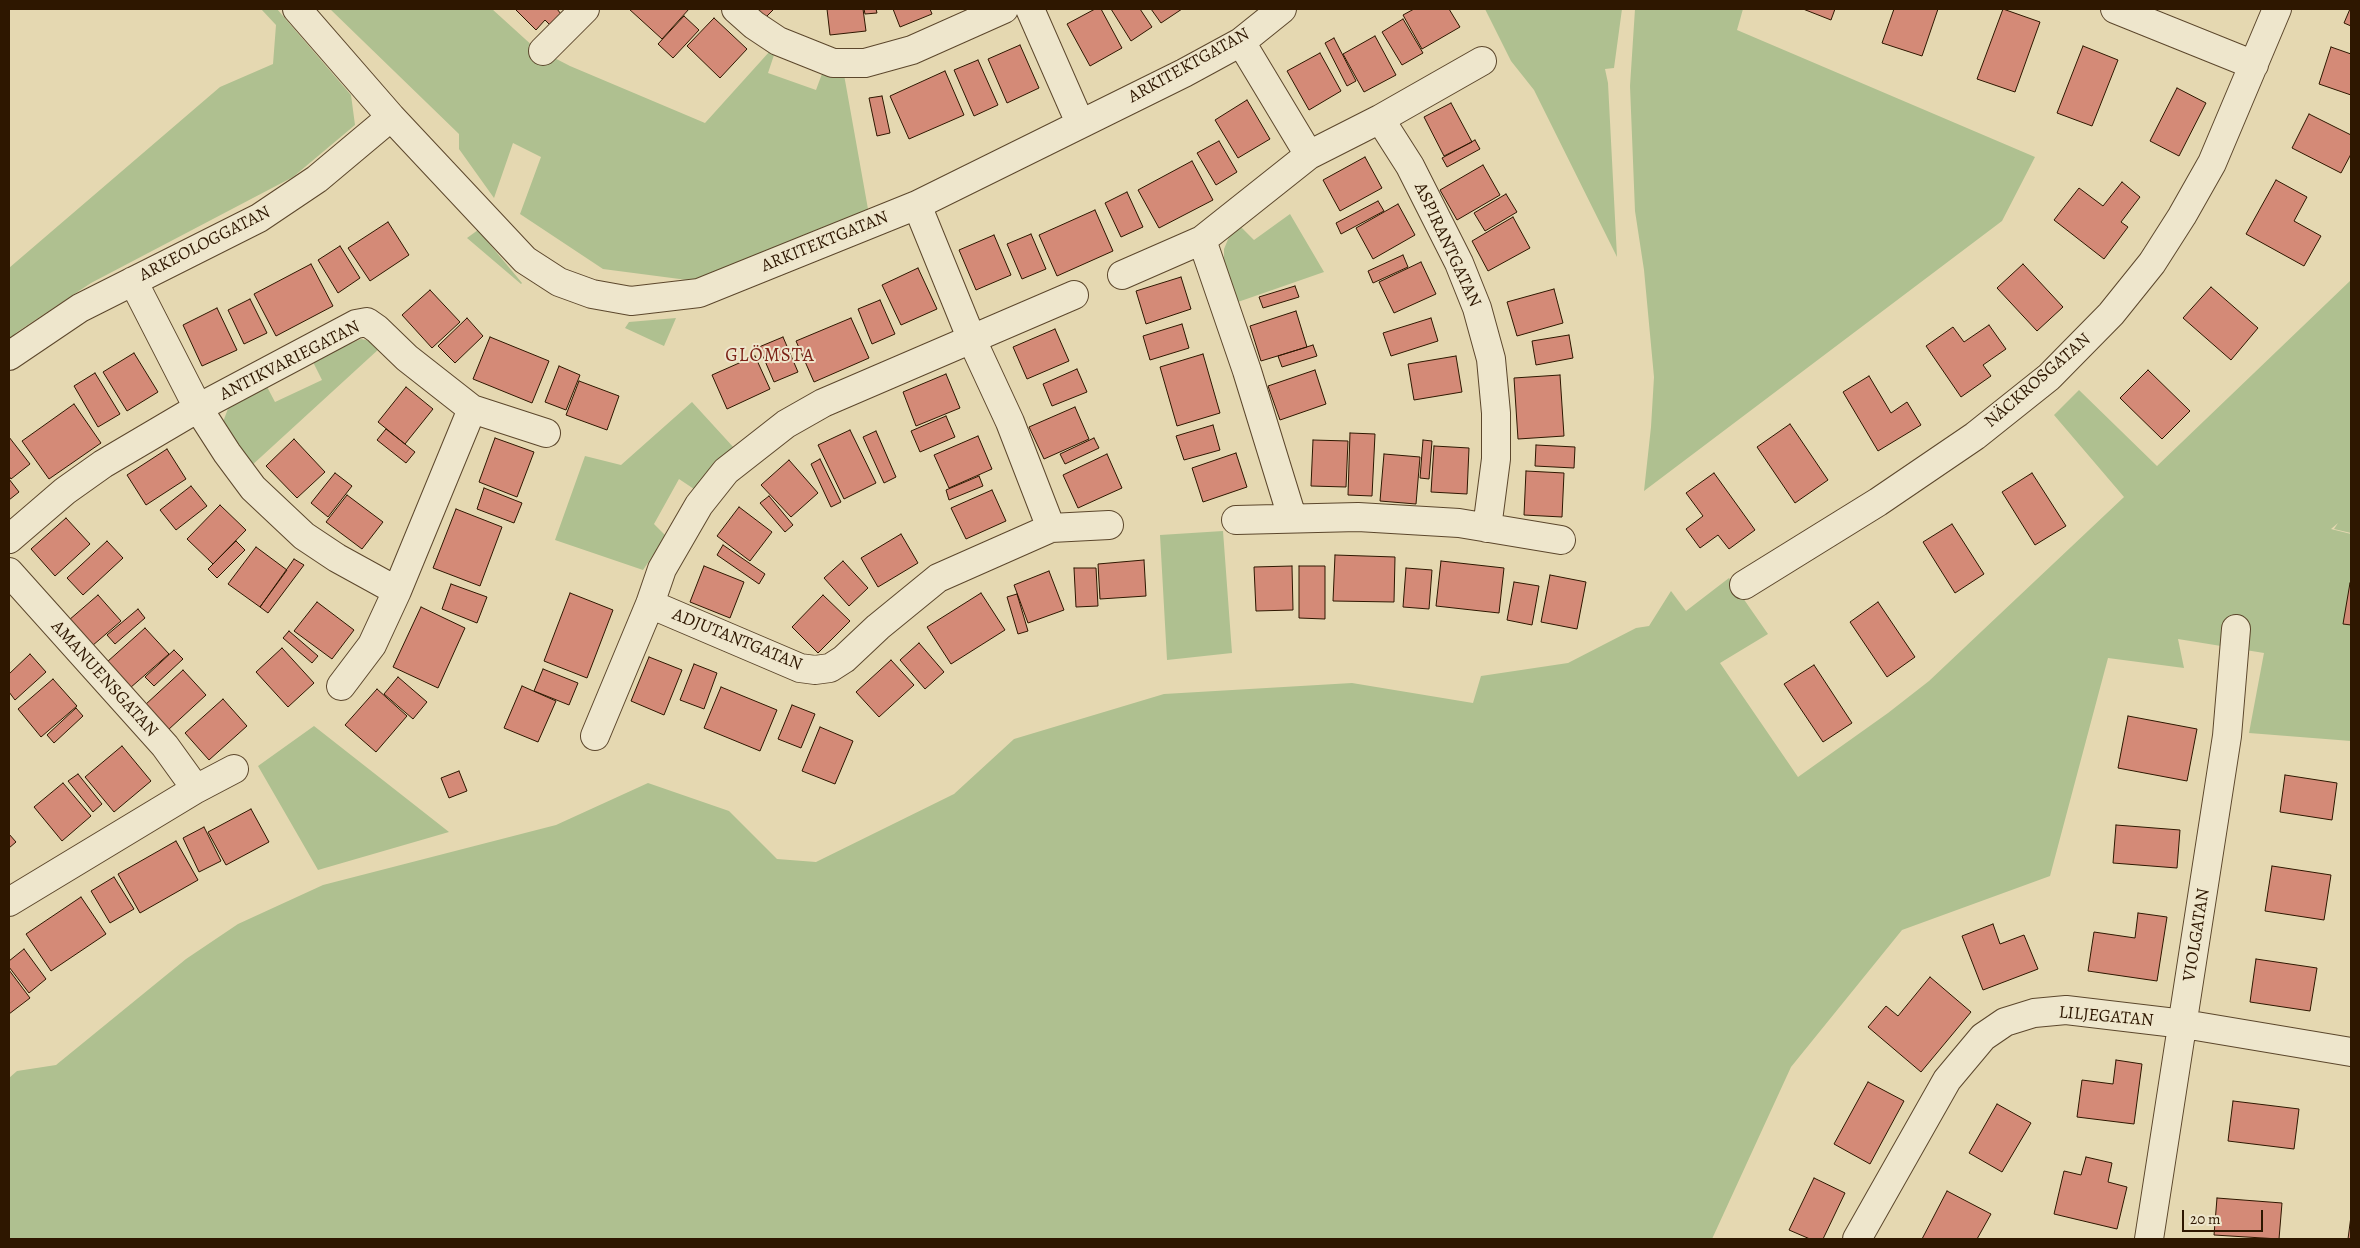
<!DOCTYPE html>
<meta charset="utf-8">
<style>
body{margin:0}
#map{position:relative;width:2360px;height:1248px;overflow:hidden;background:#e5d8b1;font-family:Alegreya,serif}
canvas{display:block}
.frame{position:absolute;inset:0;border:10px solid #2e1700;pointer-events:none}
.scale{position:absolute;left:2182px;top:1210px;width:81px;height:22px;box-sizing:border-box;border:2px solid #2e1700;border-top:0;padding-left:6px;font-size:15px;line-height:18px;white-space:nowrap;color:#2e1700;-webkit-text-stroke:4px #eee6cc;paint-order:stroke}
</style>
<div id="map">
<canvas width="2360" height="1248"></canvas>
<div class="frame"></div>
<div class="scale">20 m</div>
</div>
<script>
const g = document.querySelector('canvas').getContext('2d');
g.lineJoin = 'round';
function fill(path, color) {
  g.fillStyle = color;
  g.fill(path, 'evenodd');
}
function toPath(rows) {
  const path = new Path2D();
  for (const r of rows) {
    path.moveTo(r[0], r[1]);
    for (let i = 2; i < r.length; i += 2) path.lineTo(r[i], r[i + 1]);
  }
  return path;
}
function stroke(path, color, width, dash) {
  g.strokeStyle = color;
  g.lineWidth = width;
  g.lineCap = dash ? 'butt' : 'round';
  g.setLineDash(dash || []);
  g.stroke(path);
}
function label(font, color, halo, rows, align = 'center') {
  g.font = font + ' Alegreya,serif';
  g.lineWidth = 4;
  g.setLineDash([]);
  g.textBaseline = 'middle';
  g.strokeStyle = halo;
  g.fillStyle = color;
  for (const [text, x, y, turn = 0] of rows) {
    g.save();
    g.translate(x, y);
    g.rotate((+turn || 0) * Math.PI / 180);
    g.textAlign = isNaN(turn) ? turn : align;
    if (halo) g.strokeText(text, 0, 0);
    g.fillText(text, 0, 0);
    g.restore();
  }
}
fill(toPath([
 [261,9,277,9,351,95,355,125,293,177,91,283,17,332,9,340,9,268,220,87,273,64,276,25],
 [330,9,492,9,535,48,570,66,705,123,770,51,774,55,768,73,816,90,823,71,843,69,868,209,787,245,695,281,603,269,520,214,541,157,513,143,494,198,459,149,459,134],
 [1485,9,1622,9,1614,68,1605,69,1608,83,1617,257,1534,90,1511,61],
 [1635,9,1743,9,1737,30,2035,157,2002,221,1644,491,1651,427,1654,377,1644,270,1635,211,1630,86],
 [1290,214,1324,272,1235,303,1224,264,1224,249,1229,237,1240,226,1254,240],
 [478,230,522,283,521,284,467,238],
 [2351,280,2351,533,2334,529,2338,523,2331,529,2351,534,2351,741,2249,733,2264,653,2178,639,2184,668,2108,658,2050,876,1902,930,1791,1067,1712,1239,9,1239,9,1078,17,1071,56,1065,186,959,238,924,323,885,556,825,648,783,729,811,777,859,816,862,954,794,1014,739,1164,694,1352,683,1473,703,1481,676,1568,663,1636,628,1649,626,1671,591,1686,611,1729,578,1768,634,1720,663,1798,777,1888,713,1929,681,2124,497,2054,415,2079,390,2157,466],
 [676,318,664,346,625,328,629,322],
 [361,339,371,341,380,348,250,467,223,422,229,406,265,383,275,402,322,380,312,360],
 [692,402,735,449,697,491,679,479,654,524,666,536,643,570,555,540,585,456,621,465],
 [1223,531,1232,653,1167,660,1160,535],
 [314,726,449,832,318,870,258,766]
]), '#afc090');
const building = toPath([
 [515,9,557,9,561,14,550,25,545,20,536,30,515,9],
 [629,9,689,9,662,39,629,9],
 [757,9,774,9,766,17,757,9],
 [827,9,863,9,866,31,830,35,827,9],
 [864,9,876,9,877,13,865,14,864,9],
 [893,9,930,9,932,14,900,27,893,9],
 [1095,9,1101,9,1122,48,1090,66,1067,24,1095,9],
 [1111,9,1140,9,1152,27,1131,41,1111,9],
 [1151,9,1182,9,1161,23,1151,9],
 [1414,9,1449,9,1460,27,1422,49,1403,15,1414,9],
 [1803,9,1835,9,1831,20,1803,9],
 [1894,9,1938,9,1922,56,1882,43,1894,9],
 [2003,9,2040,22,2015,92,1977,79,2003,9],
 [2350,9,2351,9,2351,26,2344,23,2350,9],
 [684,16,699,30,673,58,658,44,684,16],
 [714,18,747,49,720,78,687,46,714,18],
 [1403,19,1423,53,1402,65,1382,32,1403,19],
 [1375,36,1396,75,1364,92,1343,54,1375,36],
 [1334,38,1356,81,1347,86,1325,43,1334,38],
 [1020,45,1039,88,1007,103,988,59,1020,45],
 [2083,46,2118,60,2092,126,2057,113,2083,46],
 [2331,47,2351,54,2351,95,2319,84,2331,47],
 [1320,53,1341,91,1309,110,1287,71,1320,53],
 [978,60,998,105,974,116,954,70,978,60],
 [945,71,964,115,909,139,890,96,945,71],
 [2177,88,2206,103,2179,156,2150,141,2177,88],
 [882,96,890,133,877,136,869,98,882,96],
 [1247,100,1270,139,1238,158,1215,120,1247,100],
 [1451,103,1472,142,1444,156,1424,117,1451,103],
 [2309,114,2351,135,2351,154,2341,173,2292,148,2309,114],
 [1475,140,1480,149,1447,167,1442,158,1475,140],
 [1219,141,1237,172,1216,185,1197,153,1219,141],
 [1365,157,1382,188,1340,211,1323,180,1365,157],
 [1192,161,1213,200,1159,228,1138,190,1192,161],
 [1483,165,1500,195,1457,220,1440,190,1483,165],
 [2276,180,2307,197,2294,221,2321,236,2304,266,2246,234,2276,180],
 [2122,182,2140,197,2121,222,2128,227,2104,259,2054,220,2079,188,2103,206,2122,182],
 [1127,192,1143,227,1121,237,1105,203,1127,192],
 [1506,194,1517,212,1485,231,1474,213,1506,194],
 [1378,201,1384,211,1341,234,1336,223,1378,201],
 [1398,204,1415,235,1373,259,1356,228,1398,204],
 [1095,210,1113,251,1057,276,1039,235,1095,210],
 [1513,217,1530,248,1488,271,1472,241,1513,217],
 [388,222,409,255,370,281,348,248,388,222],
 [1031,234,1046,269,1022,279,1007,244,1031,234],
 [994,235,1011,275,976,290,959,250,994,235],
 [340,246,360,278,338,293,318,260,340,246],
 [1403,255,1408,267,1373,283,1368,271,1403,255],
 [1421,262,1436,294,1394,313,1379,282,1421,262],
 [311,264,333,306,276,336,254,294,311,264],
 [2023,264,2063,307,2037,331,1997,288,2023,264],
 [918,268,937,309,901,325,882,285,918,268],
 [1181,277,1191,309,1146,324,1136,291,1181,277],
 [1295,286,1299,297,1263,308,1259,297,1295,286],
 [2211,287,2258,328,2231,360,2183,318,2211,287],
 [1554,289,1563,323,1517,336,1507,302,1554,289],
 [430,290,460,322,432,348,402,315,430,290],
 [250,299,267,333,244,344,228,310,250,299],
 [880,300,895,334,872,344,858,309,880,300],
 [217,308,237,350,202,366,183,325,217,308],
 [1296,311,1307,347,1261,361,1250,326,1296,311],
 [467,318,483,336,455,363,438,346,467,318],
 [851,318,869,358,814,382,796,341,851,318],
 [1431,318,1438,341,1391,356,1383,333,1431,318],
 [1182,324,1189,348,1150,360,1143,336,1182,324],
 [1989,325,2006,349,1983,365,1991,376,1961,397,1926,346,1953,327,1964,342,1989,325],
 [1055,329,1069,361,1027,379,1013,347,1055,329],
 [1569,335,1573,358,1536,365,1532,341,1569,335],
 [490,337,549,361,532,403,473,379,490,337],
 [783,337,798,372,774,382,759,347,783,337],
 [1313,345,1317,356,1282,367,1278,356,1313,345],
 [134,353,158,392,127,411,103,372,134,353],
 [1203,354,1220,413,1177,426,1160,367,1203,354],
 [755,356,770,389,727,409,712,375,755,356],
 [1456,356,1462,392,1414,400,1408,364,1456,356],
 [559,366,580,375,566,410,545,402,559,366],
 [1077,369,1087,392,1052,406,1043,384,1077,369],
 [1315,370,1326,404,1280,420,1268,386,1315,370],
 [2148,370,2190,411,2162,439,2120,398,2148,370],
 [95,373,120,414,98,427,74,386,95,373],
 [946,374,960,408,916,426,903,392,946,374],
 [1560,375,1564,436,1518,439,1514,378,1560,375],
 [1869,376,1891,413,1907,402,1921,425,1878,451,1843,392,1869,376],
 [579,381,619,396,607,430,566,415,579,381],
 [406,387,433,409,405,444,378,422,406,387],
 [74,404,101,443,49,479,22,441,74,404],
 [1075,407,1089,439,1044,459,1029,427,1075,407],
 [946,416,955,437,920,452,911,431,946,416],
 [1790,424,1828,480,1795,503,1757,447,1790,424],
 [1213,425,1220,450,1184,460,1176,436,1213,425],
 [386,429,415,452,406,463,377,440,386,429],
 [850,430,876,483,844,499,818,445,850,430],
 [876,431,896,477,884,483,863,437,876,431],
 [1350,433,1375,434,1372,496,1348,495,1350,433],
 [978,436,992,469,949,488,934,455,978,436],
 [9,437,30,464,11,479,9,476,9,437],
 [495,438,534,452,517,497,479,482,495,438],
 [1094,438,1099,448,1065,464,1060,454,1094,438],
 [294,439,325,472,297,498,266,466,294,439],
 [1313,440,1348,441,1346,487,1311,486,1313,440],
 [1423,440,1432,441,1429,479,1420,478,1423,440],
 [1536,445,1575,447,1574,468,1535,466,1536,445],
 [1434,446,1469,448,1467,494,1431,492,1434,446],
 [167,449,186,479,146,505,127,475,167,449],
 [1236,453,1247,487,1203,502,1192,468,1236,453],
 [1107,454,1122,488,1078,508,1063,475,1107,454],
 [1384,454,1420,457,1416,504,1380,501,1384,454],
 [820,459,841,502,831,507,811,464,820,459],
 [789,460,818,493,791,517,761,485,789,460],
 [1526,471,1564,473,1562,517,1524,515,1526,471],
 [335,473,352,486,328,517,311,503,335,473],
 [1714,473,1755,530,1729,549,1718,535,1700,548,1686,529,1703,516,1686,493,1714,473],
 [2032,473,2066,526,2035,545,2002,492,2032,473],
 [979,476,983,486,949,500,946,490,979,476],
 [9,479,19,492,9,500,9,479],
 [191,486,207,506,176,530,160,510,191,486],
 [484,488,522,503,514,523,477,509,484,488],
 [992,490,1006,521,966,539,951,508,992,490],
 [347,495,383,522,362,549,326,522,347,495],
 [769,496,793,525,785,532,760,503,769,496],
 [220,505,246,530,213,564,187,539,220,505],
 [739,507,772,532,750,561,717,536,739,507],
 [456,509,502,527,480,586,433,568,456,509],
 [66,518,90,544,55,576,31,549,66,518],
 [1952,524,1984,574,1955,593,1923,542,1952,524],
 [901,534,918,563,878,587,861,558,901,534],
 [107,541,123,558,83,595,67,578,107,541],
 [236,541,245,550,217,578,208,569,236,541],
 [723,545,765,574,759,584,717,555,723,545],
 [256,547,287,570,260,607,228,584,256,547],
 [1335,555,1395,557,1394,602,1333,601,1335,555],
 [294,559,304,565,268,613,260,607,294,559],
 [1144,560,1146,596,1100,599,1098,564,1144,560],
 [843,561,868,588,849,606,824,578,843,561],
 [1441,561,1504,568,1499,613,1436,606,1441,561],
 [704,566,744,582,730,618,690,602,704,566],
 [1292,566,1293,610,1256,611,1254,567,1292,566],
 [1299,566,1325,566,1325,619,1299,618,1299,566],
 [1074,568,1096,568,1098,606,1076,607,1074,568],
 [1406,568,1432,570,1429,609,1403,607,1406,568],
 [1049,571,1064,610,1028,623,1014,585,1049,571],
 [1550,575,1586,582,1577,629,1541,622,1550,575],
 [1514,582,1539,586,1532,625,1507,620,1514,582],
 [2350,583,2351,583,2351,625,2343,624,2350,583],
 [451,584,487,597,477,623,442,609,451,584],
 [570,593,613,610,587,678,544,661,570,593],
 [981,593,1005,630,951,664,927,627,981,593],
 [1017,594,1028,631,1018,634,1007,597,1017,594],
 [98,595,121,621,92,646,69,620,98,595],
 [823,595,850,621,818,653,792,627,823,595],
 [317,602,354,630,332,659,294,631,317,602],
 [1878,602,1915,657,1887,677,1850,622,1878,602],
 [421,607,465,628,438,688,393,667,421,607],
 [138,609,145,618,115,644,107,635,138,609],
 [145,628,169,654,130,688,107,662,145,628],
 [289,631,318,656,312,663,283,638,289,631],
 [919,643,944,672,925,689,900,660,919,643],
 [282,648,314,683,288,707,256,672,282,648],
 [174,650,183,659,154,686,145,677,174,650],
 [30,654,46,672,15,700,9,692,9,674,30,654],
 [649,657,682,670,664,715,631,701,649,657],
 [891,660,914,685,879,717,856,692,891,660],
 [694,664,717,673,704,709,680,700,694,664],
 [1814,665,1852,723,1823,742,1784,684,1814,665],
 [543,669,578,683,569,705,534,691,543,669],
 [183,670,206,695,168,730,145,705,183,670],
 [398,677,427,702,413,719,384,694,398,677],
 [53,679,77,706,41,737,18,709,53,679],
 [522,686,556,701,538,742,504,728,522,686],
 [721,687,777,710,760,751,704,728,721,687],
 [377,689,407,716,376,752,345,725,377,689],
 [223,699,247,726,209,760,185,733,223,699],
 [792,705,815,714,801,748,778,739,792,705],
 [76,708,83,716,54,743,47,735,76,708],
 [2128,716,2197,729,2187,781,2118,768,2128,716],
 [820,727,853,741,835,784,802,771,820,727],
 [122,746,151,781,114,812,85,777,122,746],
 [459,771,467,791,449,798,441,778,459,771],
 [78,774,102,804,93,812,68,781,78,774],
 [2285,775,2337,783,2332,820,2280,812,2285,775],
 [63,783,91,816,62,841,34,807,63,783],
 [251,809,269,842,226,865,208,832,251,809],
 [2116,825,2180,830,2177,868,2113,863,2116,825],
 [204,827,221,861,199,872,183,838,204,827],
 [9,834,16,842,9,848,9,834],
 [176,841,198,880,140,913,118,874,176,841],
 [2272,866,2331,875,2324,920,2265,911,2272,866],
 [114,877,134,909,110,923,91,891,114,877],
 [81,897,106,934,51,971,26,934,81,897],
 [2138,913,2167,917,2157,981,2088,971,2094,932,2135,938,2138,913],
 [1993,924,2000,944,2024,935,2038,969,1983,990,1962,936,1993,924],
 [24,949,46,979,29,993,9,967,9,961,24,949],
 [2256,959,2317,968,2310,1011,2250,1002,2256,959],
 [9,970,30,998,9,1014,9,970],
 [1930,977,1971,1012,1921,1072,1868,1027,1886,1006,1898,1016,1930,977],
 [2116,1060,2142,1064,2134,1124,2077,1117,2082,1080,2113,1084,2116,1060],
 [1868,1082,1904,1101,1870,1164,1834,1144,1868,1082],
 [2233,1101,2299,1109,2294,1149,2228,1141,2233,1101],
 [1997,1104,2031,1123,2002,1172,1969,1153,1997,1104],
 [2086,1157,2112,1163,2108,1182,2127,1187,2117,1229,2054,1214,2064,1171,2081,1175,2086,1157],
 [1814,1178,1845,1193,1823,1239,1810,1239,1789,1230,1814,1178],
 [1947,1191,1991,1214,1977,1239,1922,1239,1947,1191],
 [2217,1198,2282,1203,2279,1239,2214,1235,2217,1198],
 [2351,1216,2351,1239,2348,1239,2351,1216]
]);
fill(building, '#d48a77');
stroke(building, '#2e1700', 1);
const minor = toPath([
 [297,9,391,117,525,260,559,282,592,294,631,301,699,293,917,205,1184,73,1241,42,1282,9],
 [736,9,754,25,778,41,833,63,865,63,912,50,1004,9],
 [1030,9,1080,123],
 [2115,9,2254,65],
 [1241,42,1309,155],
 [543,51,585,9],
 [1380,119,1410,166,1459,263,1477,308,1491,359,1496,413,1496,459,1487,528],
 [917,205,972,340,1010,422,1051,528],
 [1202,240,1247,371,1292,517],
 [1122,275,1202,240,1309,155,1380,119,1482,61],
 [133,281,198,408,227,453,253,488,304,536,337,558,397,591],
 [9,356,80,308,259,218,317,179,391,117],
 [472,409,546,433],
 [1236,520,1358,517,1459,523,1561,540],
 [9,539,65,491,103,464,198,408,356,324,367,322,377,329,407,358,472,409,397,591,372,645,341,686],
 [9,572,165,746,196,789,9,902],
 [1744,585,1878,502,1975,436,2049,377,2111,314,2152,263,2182,216,2212,163,2277,9],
 [650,604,800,668,815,670,830,668,844,659,878,627,938,578,1051,528,1109,525],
 [595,736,650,604,662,569,699,505,726,471,786,424,823,403,1074,295],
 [196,789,234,769],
 [1857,1239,1947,1080,1983,1037,2005,1022,2034,1013,2066,1010,2184,1024,2351,1052],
 [2149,1239,2227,736,2236,629]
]);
stroke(minor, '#5c472c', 30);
stroke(minor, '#eee6cc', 28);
label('18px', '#2e1700', '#eee6cc', [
 ["ARKITEKTGATAN",1189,66,-29],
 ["ARKITEKTGATAN",825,242,-22],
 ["ARKEOLOGGATAN",205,244,-27],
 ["ASPIRANTGATAN",1447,245,65],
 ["ANTIKVARIEGATAN",290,361,-27],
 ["NÄCKROSGATAN",2038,381,-41],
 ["ADJUTANTGATAN",737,640,22],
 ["AMANUENSGATAN",104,679,48],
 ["VIOLGATAN",2197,935,-81],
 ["LILJEGATAN",2106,1017,5]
]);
g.letterSpacing = '1px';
label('19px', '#7a1f14', '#eee6cc', [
 ["GLÖMSTA",770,356]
]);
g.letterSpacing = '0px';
</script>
